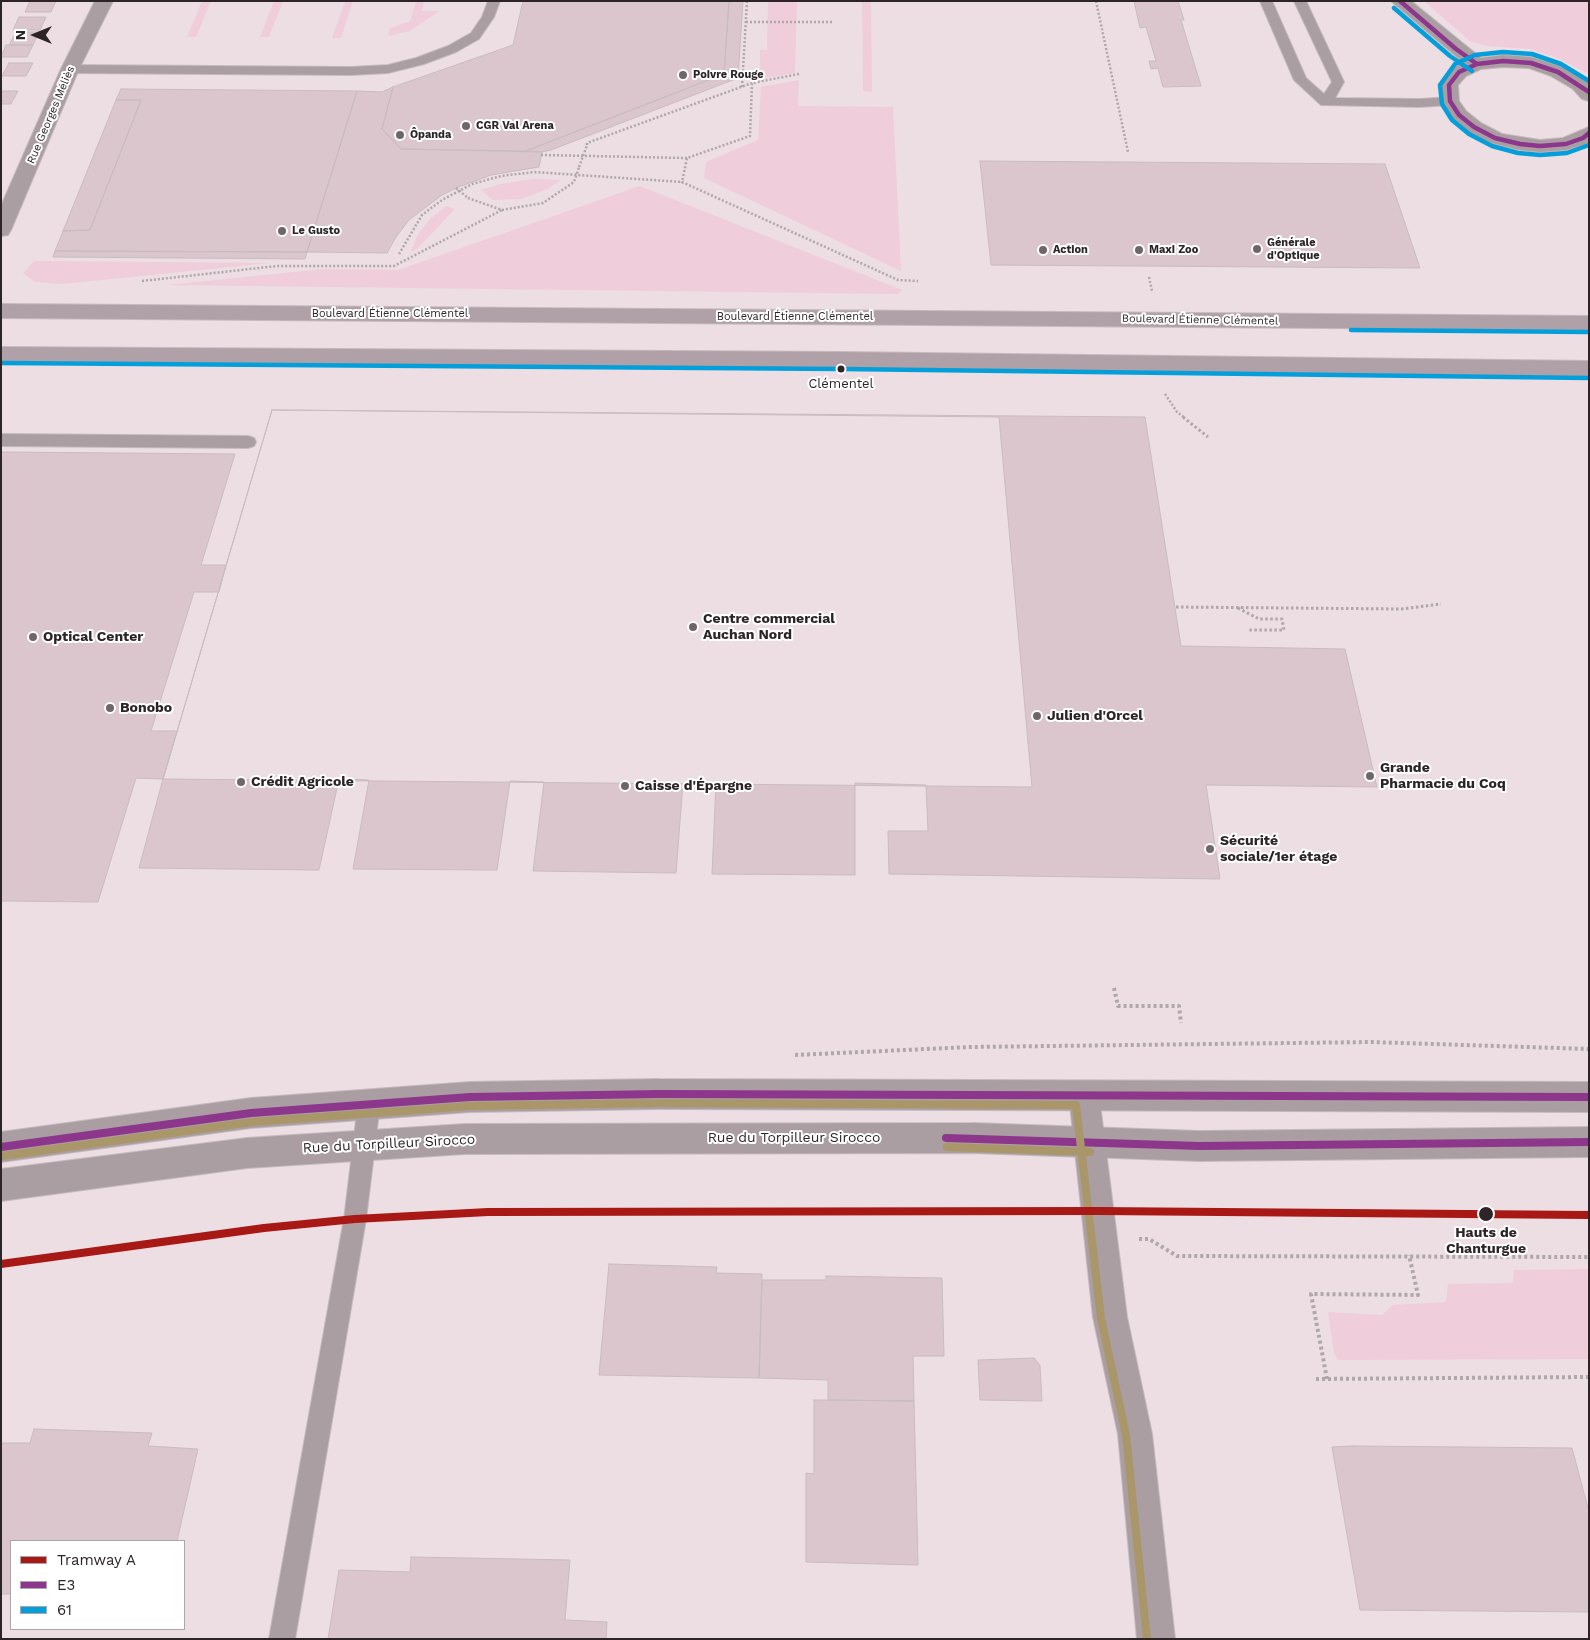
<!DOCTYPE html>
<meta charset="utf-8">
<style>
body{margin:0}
#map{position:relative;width:1590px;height:1640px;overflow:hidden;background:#ecdee3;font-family:"Work Sans",sans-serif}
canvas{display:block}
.frame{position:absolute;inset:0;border:2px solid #2d2428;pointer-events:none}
.legend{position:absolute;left:10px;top:1540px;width:175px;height:90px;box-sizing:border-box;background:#fff;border:1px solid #aba7a9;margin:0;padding:6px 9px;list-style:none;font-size:15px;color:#2d2428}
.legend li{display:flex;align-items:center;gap:10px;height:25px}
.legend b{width:25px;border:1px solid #aba7a9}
.north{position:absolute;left:10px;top:10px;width:50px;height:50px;-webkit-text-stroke:4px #fff;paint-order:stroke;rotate:270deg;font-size:14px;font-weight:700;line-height:20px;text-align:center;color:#2d2428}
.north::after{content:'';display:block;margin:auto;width:18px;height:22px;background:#2d2428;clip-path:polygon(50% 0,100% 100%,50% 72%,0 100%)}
</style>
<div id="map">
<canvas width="1590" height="1640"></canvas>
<div class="frame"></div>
<ul class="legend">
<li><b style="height:6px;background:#a81815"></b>Tramway A</li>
<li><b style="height:6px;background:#8c368c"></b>E3</li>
<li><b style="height:6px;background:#049fdb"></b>61</li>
</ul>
<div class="north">N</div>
</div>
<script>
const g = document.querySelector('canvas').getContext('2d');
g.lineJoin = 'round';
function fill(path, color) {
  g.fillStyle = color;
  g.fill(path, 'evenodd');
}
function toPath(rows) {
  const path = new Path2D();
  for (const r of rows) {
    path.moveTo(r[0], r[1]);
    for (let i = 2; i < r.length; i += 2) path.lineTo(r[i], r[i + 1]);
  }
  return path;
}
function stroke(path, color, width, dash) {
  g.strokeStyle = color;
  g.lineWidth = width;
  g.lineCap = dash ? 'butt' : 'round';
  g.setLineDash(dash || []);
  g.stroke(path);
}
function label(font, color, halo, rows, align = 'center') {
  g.font = font + ' "Work Sans",sans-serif';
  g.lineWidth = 4;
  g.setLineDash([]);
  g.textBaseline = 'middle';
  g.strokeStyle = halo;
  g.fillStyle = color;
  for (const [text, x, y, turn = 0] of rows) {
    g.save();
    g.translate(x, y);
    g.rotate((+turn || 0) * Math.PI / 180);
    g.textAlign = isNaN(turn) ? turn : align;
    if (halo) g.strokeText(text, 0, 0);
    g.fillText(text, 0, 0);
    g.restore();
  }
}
fill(toPath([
 [202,1,211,1,196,37,187,37],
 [274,1,283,1,269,37,260,37],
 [345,1,353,1,341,38,332,38],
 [416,1,424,1,422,11,439,11,410,31,388,36,390,28,410,21],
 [768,1,797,1,795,73,760,79,760,50,767,50],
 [862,1,871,1,872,92,863,91],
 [1424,1,1589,1,1589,74,1557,58,1530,49,1486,46,1470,41],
 [799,80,798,106,893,107,901,271,704,178,706,162,758,140,761,87],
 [532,179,561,180,547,189,522,199,493,200,481,190,501,184],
 [640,186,902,290,898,294,168,285,323,269,398,270],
 [447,206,455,209,417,249,411,252,417,236,430,219],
 [34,261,270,263,62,284,35,282,23,273],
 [1589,1269,1589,1359,1338,1360,1334,1353,1328,1312,1382,1315,1393,1305,1446,1302,1448,1284,1513,1283,1514,1270]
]), '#f0cddb');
const building = toPath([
 [30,1,56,1,51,12,25,12,30,1],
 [523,1,729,1,724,74,526,151,401,149,382,129,393,87,513,45,523,1],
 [729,1,743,1,738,78,551,150,542,152,526,151,724,74,729,1],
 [1134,1,1178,1,1184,20,1181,20,1201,86,1163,87,1158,68,1151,69,1149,61,1156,61,1146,27,1140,28,1134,1],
 [19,17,46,17,40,30,13,30,19,17],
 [16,32,39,32,33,45,9,45,16,32],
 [6,45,33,45,27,57,1,57,6,45],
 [9,63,33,63,26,76,2,76,9,63],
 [393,87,382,129,401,149,542,152,539,167,491,175,456,188,442,195,409,220,396,237,387,253,307,252,357,91,382,92,393,87],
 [121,89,357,91,307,252,55,251,63,231,90,230,141,100,116,100,121,89],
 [1,91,18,91,11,104,1,104,1,91],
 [116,100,141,100,90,230,63,231,116,100],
 [980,161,1385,164,1420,268,991,265,980,161],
 [55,251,307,252,305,259,53,257,55,251],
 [272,410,1145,417,1181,646,1345,649,1377,787,1206,785,1220,879,889,874,888,831,928,831,926,785,855,783,855,875,712,874,716,783,683,783,676,873,533,871,544,782,510,781,497,870,353,869,369,780,339,779,319,870,139,868,163,779,272,410],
 [272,410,999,417,1032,787,163,779,272,410],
 [1,452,235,454,201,565,226,565,219,592,194,592,151,731,177,731,163,779,136,778,98,902,1,901,1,452],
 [609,1264,717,1267,716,1273,762,1274,759,1378,599,1375,609,1264],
 [826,1276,942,1278,944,1356,913,1356,914,1401,828,1400,828,1380,759,1378,762,1280,826,1280,826,1276],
 [1034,1358,1040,1365,1042,1401,980,1400,978,1360,1034,1358],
 [814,1400,914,1401,918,1565,806,1562,806,1473,814,1474,814,1400],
 [34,1429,152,1433,148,1446,198,1449,177,1541,11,1541,11,1594,1,1594,1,1443,30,1443,34,1429],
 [1352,1446,1572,1448,1589,1512,1589,1612,1360,1610,1332,1447,1352,1446],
 [411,1557,570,1560,565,1620,607,1622,606,1639,328,1639,339,1570,410,1572,411,1557]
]);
fill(building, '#dbc6ce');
stroke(building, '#c8bcc1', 1);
const service = toPath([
 [488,1,500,1,494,17,479,39,456,52,424,64,388,73,351,75,70,73,64,69,70,65,351,67,388,65,416,58,448,46,471,33,482,17,488,1],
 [1260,1,1272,1,1306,78,1324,94,1332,82,1294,1,1306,1,1344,82,1335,98,1420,99,1450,97,1456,101,1450,105,1420,107,1321,105,1294,80,1260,1],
 [1,434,248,436,254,438,256,442,254,446,248,448,1,446,1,434],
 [369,1094,376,1097,380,1104,366,1219,295,1639,269,1639,344,1219,358,1104,362,1097,369,1094]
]);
const minor = toPath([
 [95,1,113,1,79,69,11,230,8,235,1,236,1,206,61,69,95,1],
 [1084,1081,1095,1086,1099,1096,1127,1317,1152,1434,1175,1639,1137,1639,1118,1434,1093,1317,1069,1096,1073,1086,1084,1081]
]);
const tertiary = toPath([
 [1391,1,1411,1,1481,58,1503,55,1531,57,1565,68,1587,81,1589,83,1589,101,1582,99,1573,89,1551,76,1529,68,1503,67,1481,69,1466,76,1458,85,1459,101,1466,111,1481,123,1502,134,1540,140,1563,138,1589,127,1589,143,1566,150,1540,152,1520,150,1488,142,1467,131,1452,119,1441,101,1440,85,1452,68,1464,63,1391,1],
 [659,1079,1589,1082,1589,1112,659,1109,470,1112,251,1128,1,1162,1,1132,251,1098,470,1082,659,1079],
 [973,1123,1199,1131,1589,1127,1589,1157,1199,1161,973,1153,465,1154,247,1168,1,1201,1,1169,247,1138,465,1124,973,1123]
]);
const primary = toPath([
 [1,304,1589,316,1589,330,1,318,1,304],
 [1,347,841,352,1589,361,1589,377,841,368,1,361,1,347]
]);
stroke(service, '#c5babe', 2);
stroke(minor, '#c5babe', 2);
stroke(tertiary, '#c5babe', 2);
stroke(primary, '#c5babe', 2);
stroke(toPath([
 [1096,1,1128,152],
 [746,22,833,22],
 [799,74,752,83,750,136,687,158,682,182,898,280,918,281],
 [742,87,747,1],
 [587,145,587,143,752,83],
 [541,155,687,158],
 [468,198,502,210,543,203,574,182,579,167],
 [399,254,422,215,442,200,472,184,501,176,534,172,682,182],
 [1149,277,1152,291],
 [142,281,277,266,394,266,502,210],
 [1165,394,1177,412,1185,418]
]), '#b0a7aa', 2.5, [2, 2]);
stroke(toPath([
 [1183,417,1208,437],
 [1176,607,1402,609,1441,604],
 [1238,608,1259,619,1282,619,1284,630,1247,630]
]), '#b0a7aa', 3, [2.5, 2.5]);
stroke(toPath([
 [1114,988,1118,1006,1179,1006,1181,1023],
 [795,1055,970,1047,1371,1042,1589,1049],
 [1139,1239,1149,1239,1177,1256,1589,1257],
 [1316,1379,1589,1377],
 [1327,1379,1311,1294,1418,1295,1409,1255]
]), '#b0a7aa', 4, [3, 3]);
fill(service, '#ab9ea2');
fill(minor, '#ab9ea2');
fill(tertiary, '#ab9ea2');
fill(primary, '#afa1a7');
stroke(toPath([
 [579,167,587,145],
 [456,188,468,198]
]), '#b0a7aa', 2.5, [2, 2]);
stroke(toPath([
 [1400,1,1456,49,1477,64],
 [1589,92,1558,72,1531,63,1503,61,1477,64,1459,72,1449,85,1450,101,1459,115,1474,127,1495,138,1520,144,1540,146,1566,144,1583,138,1589,133]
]), '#8c368c', 4.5);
stroke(toPath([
 [946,1138,1199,1146,1589,1142],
 [1,1147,251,1113,470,1097,659,1094,1589,1097]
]), '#8c368c', 8);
stroke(toPath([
 [1394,8,1450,56,1472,71],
 [1589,81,1561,64,1532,54,1503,52,1475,55,1455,64,1440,85,1442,104,1452,120,1469,134,1492,146,1518,153,1540,155,1567,153,1589,145],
 [1351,330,1589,332],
 [1,363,841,369,1589,378]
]), '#049fdb', 4.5);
stroke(toPath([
 [947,1147,1090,1152],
 [2,1156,252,1122,470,1106,659,1103,1076,1105,1101,1318,1126,1435,1147,1639]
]), '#a99769', 8);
stroke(toPath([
 [1,1264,264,1228,355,1219,488,1212,1098,1211,1589,1215]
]), '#a81815', 8);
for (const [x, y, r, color] of [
 [683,75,5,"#706569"],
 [466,126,5,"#706569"],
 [400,135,5,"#706569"],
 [282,231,5,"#706569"],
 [1257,249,5,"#706569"],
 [1043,250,5,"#706569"],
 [1139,250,5,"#706569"],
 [841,369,4.5,"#2d2428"],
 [693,627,5,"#706569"],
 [33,637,5,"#706569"],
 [110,708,5,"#706569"],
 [1037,716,5,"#706569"],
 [1370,776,5,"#706569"],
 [241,782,5,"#706569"],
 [625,786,5,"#706569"],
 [1210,849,5,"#706569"],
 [1486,1214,8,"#2d2428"]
]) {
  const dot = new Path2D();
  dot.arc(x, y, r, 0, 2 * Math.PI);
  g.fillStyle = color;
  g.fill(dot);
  stroke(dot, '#fff', 2);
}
label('bold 11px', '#2d2428', '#fff', [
 ["Poivre Rouge",693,75],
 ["CGR Val Arena",476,126],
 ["Ôpanda",410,135],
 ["Le Gusto",292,231],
 ["Générale",1267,243],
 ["d'Optique",1267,256],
 ["Action",1053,250],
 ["Maxi Zoo",1149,250]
], 'left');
label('11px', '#2d2428', '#fff', [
 ["Rue Georges Méliès",51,115,-67],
 ["Boulevard Étienne Clémentel",390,314],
 ["Boulevard Étienne Clémentel",795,317],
 ["Boulevard Étienne Clémentel",1200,320,1]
]);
label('13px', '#2d2428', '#fff', [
 ["Clémentel",841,384]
]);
label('bold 14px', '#2d2428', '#fff', [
 ["Centre commercial",703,619],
 ["Auchan Nord",703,635],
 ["Optical Center",43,637],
 ["Bonobo",120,708],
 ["Julien d'Orcel",1047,716],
 ["Grande",1380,768],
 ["Pharmacie du Coq",1380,784],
 ["Crédit Agricole",251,782],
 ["Caisse d'Épargne",635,786],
 ["Sécurité",1220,841],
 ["sociale/1er étage",1220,857]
], 'left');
label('14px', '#2d2428', '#fff', [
 ["Rue du Torpilleur Sirocco",794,1138],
 ["Rue du Torpilleur Sirocco",389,1144,-3]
]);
label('bold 14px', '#2d2428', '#fff', [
 ["Hauts de",1486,1233],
 ["Chanturgue",1486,1249]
]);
</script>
